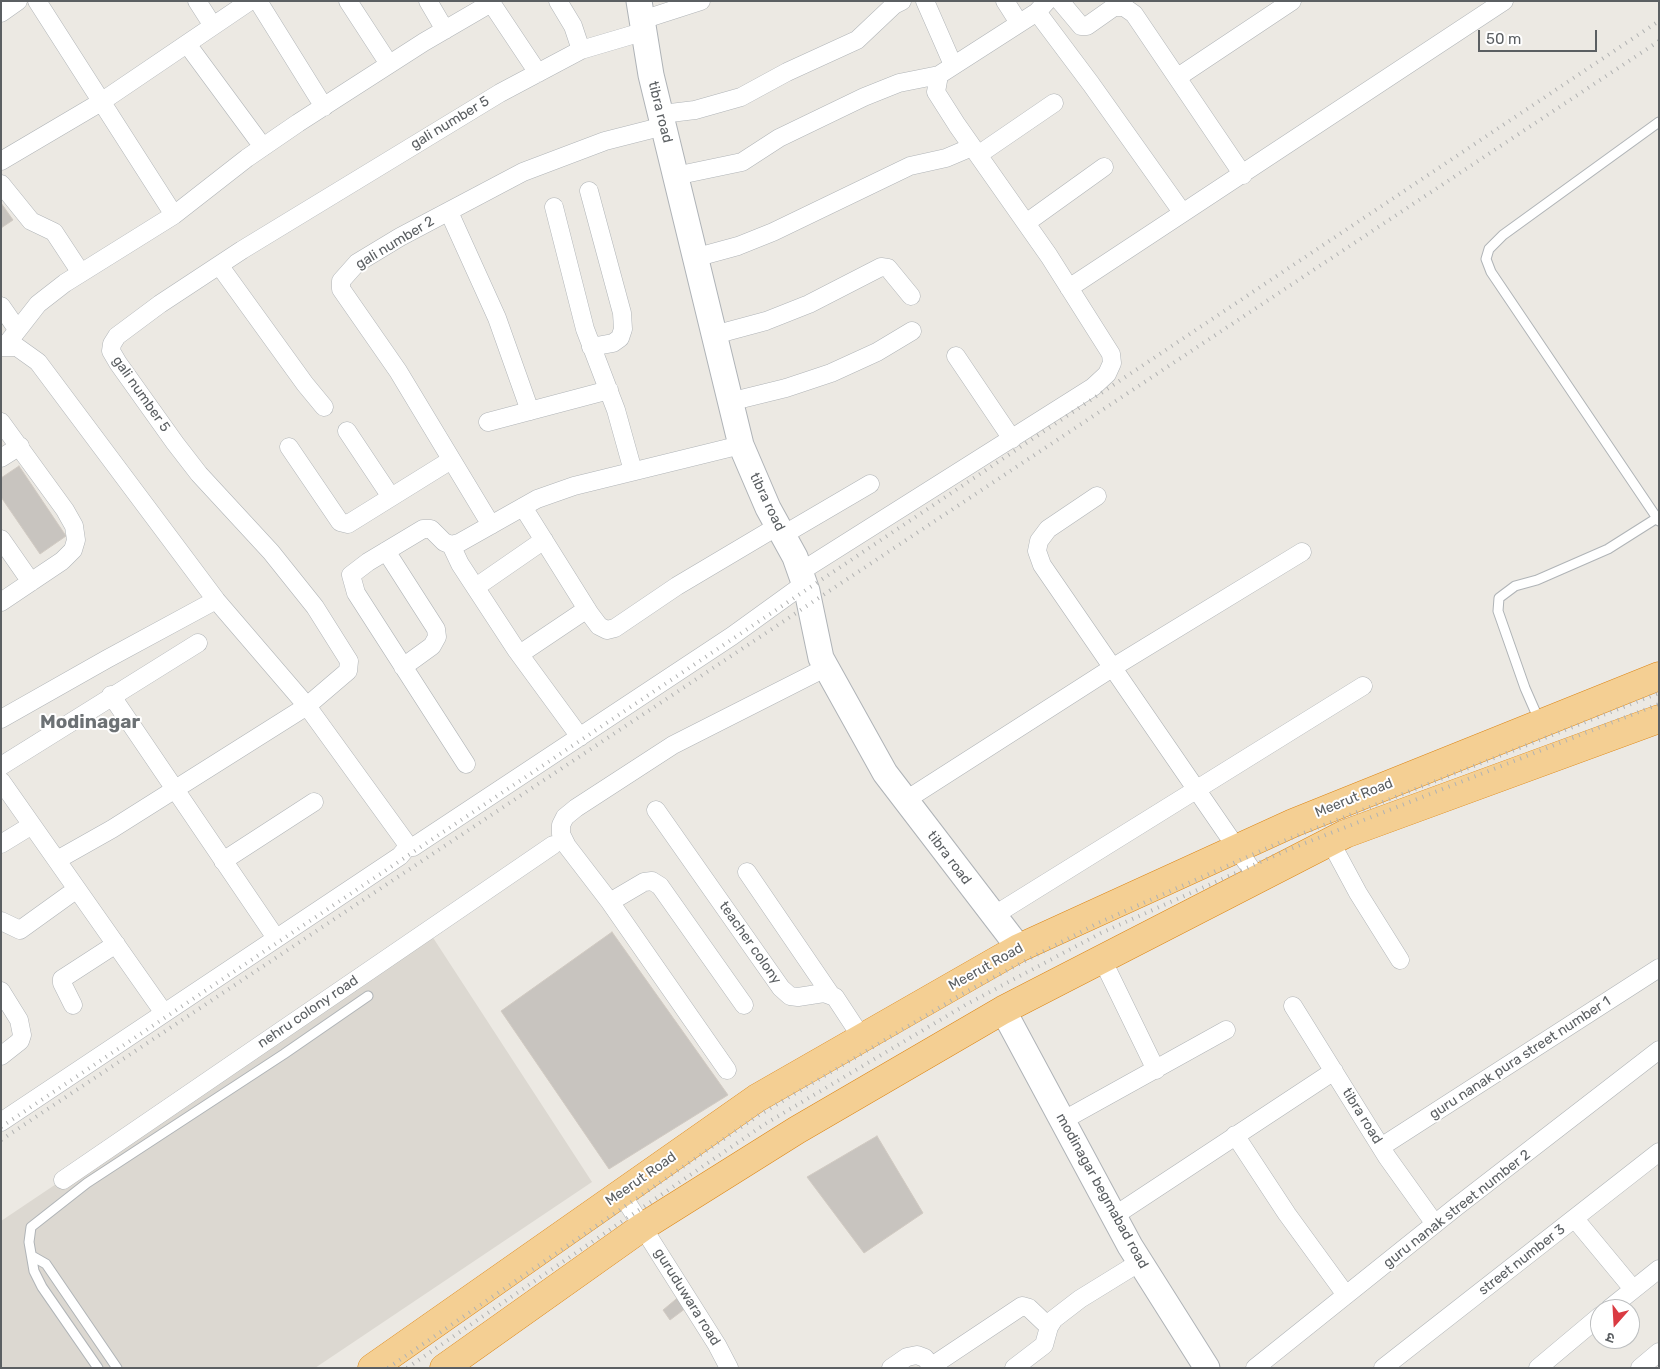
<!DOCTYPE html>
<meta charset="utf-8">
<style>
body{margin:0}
#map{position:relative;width:1660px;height:1369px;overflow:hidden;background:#ece9e3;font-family:Rubik,"Noto Sans Devanagari",sans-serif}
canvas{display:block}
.frame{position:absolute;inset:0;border:2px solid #5b5f62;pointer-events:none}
.north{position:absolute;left:1590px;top:1299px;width:50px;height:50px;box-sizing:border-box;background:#fff;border:1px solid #bdbfc0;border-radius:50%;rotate:199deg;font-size:14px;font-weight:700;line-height:20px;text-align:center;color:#5b5f62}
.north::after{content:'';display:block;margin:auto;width:18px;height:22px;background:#da3b42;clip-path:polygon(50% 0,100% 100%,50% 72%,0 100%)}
.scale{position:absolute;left:1478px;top:30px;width:119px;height:22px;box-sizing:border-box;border:2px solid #5b5f62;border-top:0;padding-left:6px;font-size:15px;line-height:18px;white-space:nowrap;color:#5b5f62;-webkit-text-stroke:4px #fff;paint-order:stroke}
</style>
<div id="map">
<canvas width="1660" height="1369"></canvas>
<div class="frame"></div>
<div class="north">उ</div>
<div class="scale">50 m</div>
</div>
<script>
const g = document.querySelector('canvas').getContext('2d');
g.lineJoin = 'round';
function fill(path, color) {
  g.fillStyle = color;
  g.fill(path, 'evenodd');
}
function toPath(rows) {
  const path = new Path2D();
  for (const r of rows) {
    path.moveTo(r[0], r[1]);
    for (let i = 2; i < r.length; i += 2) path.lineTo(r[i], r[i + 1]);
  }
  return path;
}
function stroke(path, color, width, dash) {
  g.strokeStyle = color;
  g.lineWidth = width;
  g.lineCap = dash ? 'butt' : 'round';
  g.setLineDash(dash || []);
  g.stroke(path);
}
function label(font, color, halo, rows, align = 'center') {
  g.font = font + ' Rubik,sans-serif';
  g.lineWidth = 4;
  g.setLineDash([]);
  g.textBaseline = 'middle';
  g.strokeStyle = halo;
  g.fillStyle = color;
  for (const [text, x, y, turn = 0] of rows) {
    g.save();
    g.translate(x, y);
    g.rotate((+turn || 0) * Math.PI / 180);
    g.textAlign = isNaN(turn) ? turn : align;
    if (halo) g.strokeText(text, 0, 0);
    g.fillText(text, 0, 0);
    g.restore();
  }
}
fill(toPath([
 [430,933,592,1182,315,1368,1,1368,1,1221]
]), '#dcd8d1');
const building = toPath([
 [1,203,13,220,1,228,1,203],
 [19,466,66,536,40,554,1,497,1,478,19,466],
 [612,932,728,1095,609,1169,501,1011,612,932],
 [877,1136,923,1213,864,1253,807,1177,877,1136],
 [681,1295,686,1308,670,1320,663,1310,681,1295]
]);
fill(building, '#c8c4bf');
stroke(building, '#d1cac2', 1);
const lane = toPath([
 [1659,122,1503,235,1489,249,1486,259,1491,272,1659,521],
 [1539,720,1525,688,1498,611,1499,598,1515,586,1537,580,1608,549,1657,518],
 [32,1256,46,1264,117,1368],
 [98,1368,42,1287,34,1271,29,1242,31,1227,87,1183,284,1054,368,996]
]);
const street = toPath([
 [37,1,174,215],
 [197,1,213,26],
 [258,1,324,107],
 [348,1,389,64],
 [428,1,445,30],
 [490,1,538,73],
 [558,1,573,26,581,50],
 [925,1,953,65],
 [1005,1,1019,23],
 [1060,1,1081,26,1087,26,1114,7,1124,7,1134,14,1243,175],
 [1037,12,1091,84,1182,212],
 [1,13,18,1],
 [642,20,701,1],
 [187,44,263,147],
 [1178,77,1292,1],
 [662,114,695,110,741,97,787,72,857,40,894,5,902,1],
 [978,155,1054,103],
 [1,161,101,102,250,1],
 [675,176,742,162,779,138,864,97,899,83,939,75],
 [1,184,31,221,54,232,81,273],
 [589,191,622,313,623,329,620,338,613,343,591,347],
 [554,207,585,329,616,410,633,471],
 [449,212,497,318,530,411],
 [1026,223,1104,167],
 [694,258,738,246,773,232,910,166,946,158,972,147],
 [219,265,305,384,324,407],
 [1069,288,1504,1],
 [1,306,17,329],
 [714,335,766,321,809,304,881,267,888,268,911,296],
 [6,345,38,304,65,283,174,215,247,158,298,123,424,42,491,3],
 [1,347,17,347,38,362,216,600,307,706,407,844,413,847,732,636,804,584],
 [956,356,1012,439],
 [729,402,786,388,831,373,877,352,912,331],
 [1,422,65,510,74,526,76,540,73,550,62,561,1,602],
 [488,422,609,390],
 [347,431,391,497],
 [289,447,340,522,348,524,451,460],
 [1,458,20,446],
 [1097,496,1048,529,1039,541,1037,551,1042,565,1258,879],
 [523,507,590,614,599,626,607,630,615,628,677,586,778,526],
 [491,525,398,371,341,289,341,281,357,263,400,237,523,172,605,141,664,126],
 [783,535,870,484],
 [1,539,31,582],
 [451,545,460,564,517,651,580,737],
 [386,551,436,629,437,637,432,646,403,667],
 [800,572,1093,387,1107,374,1112,363,1111,354,1049,256,957,125,936,92,939,75,1037,12,1047,1],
 [476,587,544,540],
 [520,654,587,609],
 [111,695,276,938],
 [1,719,107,659,216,600],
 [466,764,356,593,351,575,368,562,423,529,431,529,444,542,451,545,459,543,537,499,574,486,741,445],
 [1,766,198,643],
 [1,781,164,1013],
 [906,800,1112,668,1302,552],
 [656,810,781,988,790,996,798,997,824,993,835,997,862,1038],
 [1330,841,1358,893,1400,960],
 [1,844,32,825],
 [57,860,112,829,307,706,348,671,349,661,315,607,271,552,199,474,175,443,118,363,111,351,112,344,117,336,160,304,242,250,500,93,581,50,642,32],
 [223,861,314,802],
 [747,872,831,995],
 [610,902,644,882,652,881,660,886,744,1005],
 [993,916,1363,686],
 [1,921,20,930,77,889],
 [1102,959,1156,1070],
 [1,991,19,1020,22,1035,20,1041,1,1056],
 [73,1005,62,983,62,979,116,944],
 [1293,1006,1387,1157,1435,1224],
 [727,1070,610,902,567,846,561,834,561,825,565,817,576,808,673,745,827,667],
 [1062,1121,1226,1030],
 [1,1122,400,856,409,845],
 [1235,1135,1287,1214,1346,1295],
 [1381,1147,1659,968],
 [63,1180,553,845],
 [621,1193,717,1345,729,1368],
 [1114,1216,1334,1071],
 [1575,1219,1633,1289],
 [1609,1309,1659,1269],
 [932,1366,1022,1306,1029,1308,1049,1327],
 [891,1368,907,1357,917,1355,925,1358,933,1368],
 [1014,1368,1044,1345,1049,1327,1054,1319,1080,1299,1140,1262],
 [1255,1368,1456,1207,1659,1050],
 [1383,1368,1659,1152],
 [1538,1368,1600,1316],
 [1640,1368,1659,1352]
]);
const secondary = toPath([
 [639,1,651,75,741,445,768,508,795,557,807,591,821,658,885,773,1019,948],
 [1003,1010,1130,1246,1207,1368]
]);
const highway = toPath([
 [372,1368,757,1098,1019,948,1293,823,1659,676],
 [444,1368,644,1226,797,1130,1003,1010,1345,834,1659,719]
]);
stroke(lane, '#b0b4b7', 11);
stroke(street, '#b0b4b7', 19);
stroke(secondary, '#afb3b7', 27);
stroke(highway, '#dc8513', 29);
stroke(lane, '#fff', 9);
stroke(street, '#fff', 18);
stroke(secondary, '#fff', 25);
stroke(highway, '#f4cf93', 28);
stroke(toPath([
 [1,1127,1659,21],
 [1,1140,1659,41],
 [388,1368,759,1115,962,994,1096,924,1281,842,1659,693],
 [407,1368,765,1124,967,1004,1101,933,1285,851,1659,704]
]), '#b1b2b2', 4, [1, 6]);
label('14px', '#5b5f62', '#fff', [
 ["tibra road",660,112,76],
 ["gali number 5",450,123,-31],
 ["gali number 2",395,243,-31],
 ["gali number 5",141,394,55],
 ["tibra road",767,502,64],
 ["Meerut Road",1354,798,-22],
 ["tibra road",949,858,53],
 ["teacher colony",750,943,55],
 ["Meerut Road",986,967,-29],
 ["nehru colony road",308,1012,-34],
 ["guru nanak pura street number 1",1520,1058,-33],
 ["tibra road",1362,1116,58],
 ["Meerut Road",641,1179,-35],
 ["modinagar begmabad road",1102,1191,61],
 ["guru nanak street number 2",1457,1209,-38],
 ["street number 3",1522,1260,-38],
 ["guruduwara road",687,1297,58]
]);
label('bold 19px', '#6c7174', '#fff', [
 ["Modinagar",90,723]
]);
</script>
